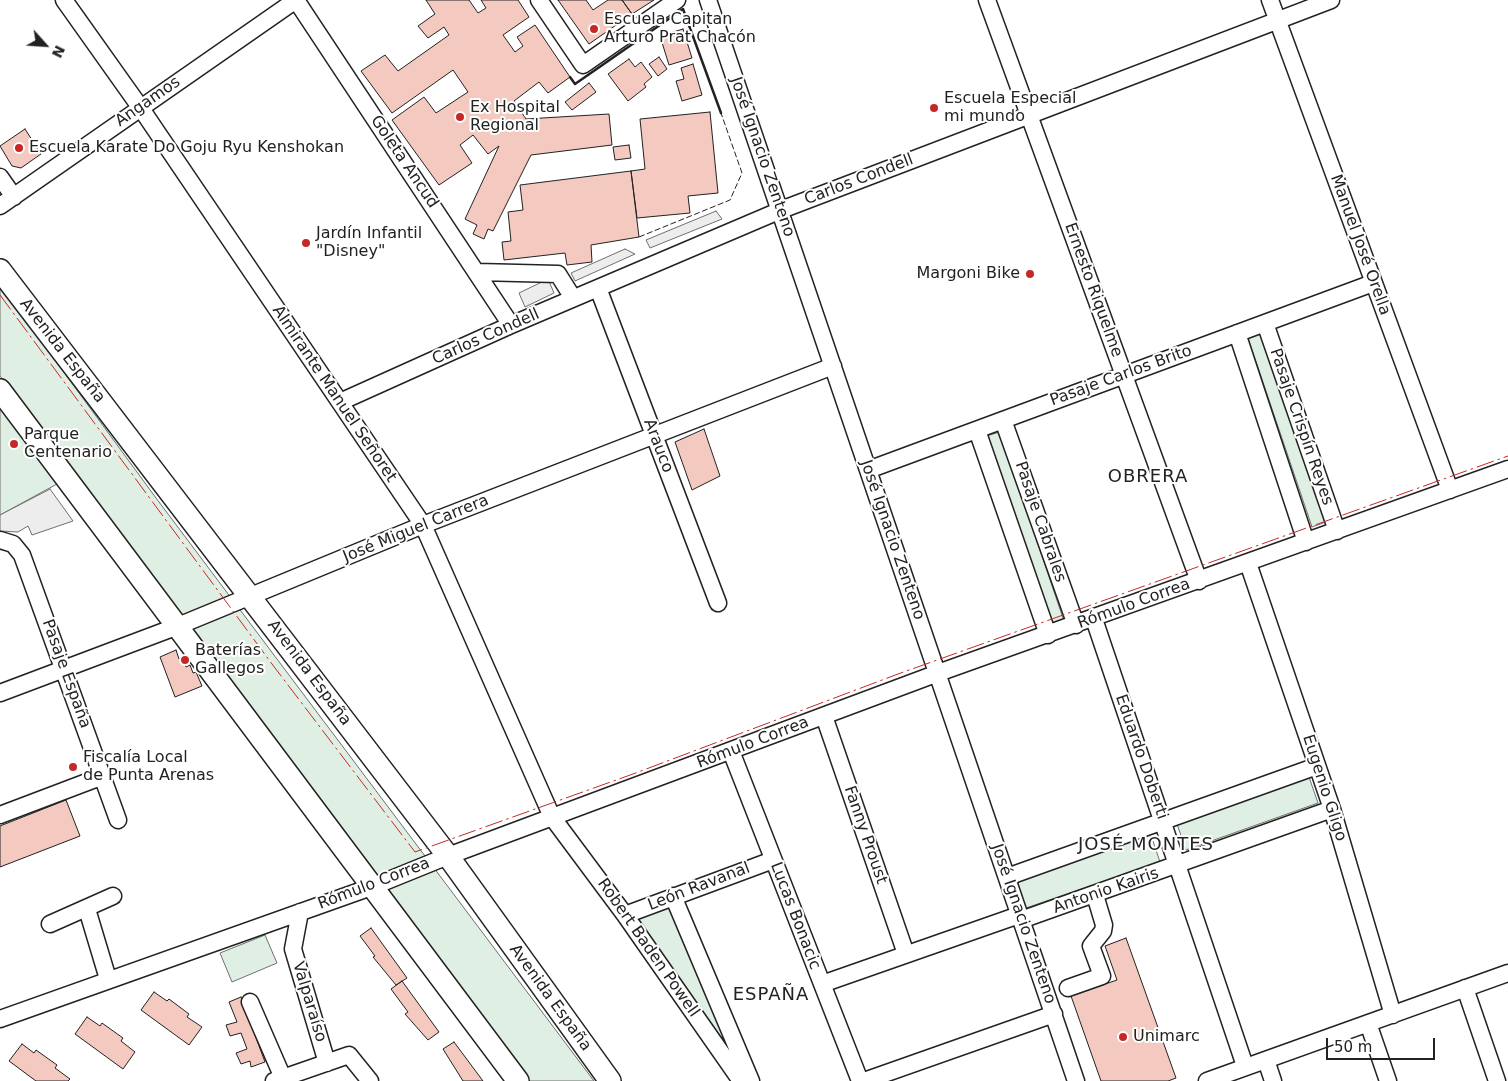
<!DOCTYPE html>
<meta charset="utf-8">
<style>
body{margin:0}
#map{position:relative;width:1508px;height:1081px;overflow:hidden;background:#fff;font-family:"DejaVu Sans",sans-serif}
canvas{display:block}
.north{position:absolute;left:20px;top:20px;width:50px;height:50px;-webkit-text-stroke:4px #fff;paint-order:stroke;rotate:116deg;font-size:14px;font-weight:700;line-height:20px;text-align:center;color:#222}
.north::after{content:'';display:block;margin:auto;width:18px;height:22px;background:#222;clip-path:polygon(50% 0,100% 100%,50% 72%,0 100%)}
.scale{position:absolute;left:1326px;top:1038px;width:109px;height:22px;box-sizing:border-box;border:2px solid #222;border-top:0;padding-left:6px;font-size:15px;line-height:18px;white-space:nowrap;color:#222;-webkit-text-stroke:4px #fff;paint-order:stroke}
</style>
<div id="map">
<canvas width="1508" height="1081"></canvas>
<div class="north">N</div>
<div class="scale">50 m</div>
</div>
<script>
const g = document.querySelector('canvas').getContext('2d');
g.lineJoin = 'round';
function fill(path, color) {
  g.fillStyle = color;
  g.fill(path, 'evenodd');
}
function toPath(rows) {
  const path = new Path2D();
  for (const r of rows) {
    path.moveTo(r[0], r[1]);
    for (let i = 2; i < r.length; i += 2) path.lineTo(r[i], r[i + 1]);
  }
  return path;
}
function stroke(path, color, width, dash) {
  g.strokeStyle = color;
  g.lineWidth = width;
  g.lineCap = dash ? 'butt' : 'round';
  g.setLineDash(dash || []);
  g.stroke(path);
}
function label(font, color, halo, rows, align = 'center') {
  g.font = font + ' "DejaVu Sans",sans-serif';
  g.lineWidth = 4;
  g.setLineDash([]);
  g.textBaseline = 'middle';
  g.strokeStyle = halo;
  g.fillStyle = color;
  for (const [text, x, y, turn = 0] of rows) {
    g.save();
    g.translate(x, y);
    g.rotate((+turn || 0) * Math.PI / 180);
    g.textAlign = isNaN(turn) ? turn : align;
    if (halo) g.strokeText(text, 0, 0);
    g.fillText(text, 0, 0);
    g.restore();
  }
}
const green = toPath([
 [0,285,156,498,594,1081,523,1081,0,376,0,285],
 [1263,333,1326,522,1312,527,1248,338,1263,333],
 [0,405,57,484,0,515,0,405],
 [1000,432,1064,621,1050,625,986,436,1000,432],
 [1309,777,1318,803,1186,850,1177,824,1309,777],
 [1150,832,1160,862,1026,908,1016,878,1150,832],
 [669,906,734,1062,637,920,669,906],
 [265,935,277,963,232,982,220,953,265,935]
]);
fill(green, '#e0efe3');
stroke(green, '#6f6f6f', 1);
const parking = toPath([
 [716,211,722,219,650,248,646,240,716,211],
 [625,249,635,254,575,281,571,273,625,249],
 [548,279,554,293,525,307,519,293,548,279],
 [50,489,73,521,32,535,28,526,18,532,0,531,0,515,50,489]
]);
fill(parking, '#ededed');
stroke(parking, '#6f6f6f', 1);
const building = toPath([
 [426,0,469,0,478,13,486,8,481,0,518,0,529,17,503,35,515,52,523,46,517,37,535,25,570,77,548,93,539,82,514,101,526,119,609,114,612,145,531,155,493,231,488,229,484,239,473,234,477,225,465,219,499,146,488,154,473,135,460,145,472,163,439,185,392,120,424,97,436,113,468,92,453,70,392,113,361,71,385,55,398,71,449,35,444,27,428,38,418,26,435,14,426,0],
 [558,0,586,0,593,10,608,0,622,0,632,14,589,44,558,0],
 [622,0,654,0,632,14,622,0],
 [683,29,692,58,669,65,660,36,683,29],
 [659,57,667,69,658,76,649,64,659,57],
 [629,59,635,67,641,62,652,77,644,84,646,87,628,101,608,74,629,59],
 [693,64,702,95,682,101,676,81,684,79,681,68,693,64],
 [589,83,596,92,572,110,565,102,589,83],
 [710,112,718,193,688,196,690,213,637,218,631,171,645,169,640,119,710,112],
 [25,129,41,154,21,168,12,166,0,146,25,129],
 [629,145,631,158,615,160,613,147,629,145],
 [631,171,639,237,591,245,592,262,567,265,565,253,504,260,502,242,511,241,508,212,523,210,520,185,631,171],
 [704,429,720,476,692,490,675,442,704,429],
 [176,650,179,659,183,657,186,667,190,665,193,673,196,672,202,686,175,697,160,657,176,650],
 [66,800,80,836,0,867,0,826,66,800],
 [371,928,407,978,396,985,373,957,375,956,360,936,371,928],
 [1126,938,1176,1078,1168,1081,1101,1081,1071,996,1117,980,1105,946,1126,938],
 [402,981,439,1032,428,1040,405,1014,408,1012,391,989,402,981],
 [154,992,167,1001,169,999,189,1014,187,1017,202,1027,189,1045,141,1010,154,992],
 [241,997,265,1062,251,1067,250,1061,241,1064,236,1053,247,1049,241,1033,230,1036,226,1025,237,1022,229,1002,241,997],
 [87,1017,100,1026,102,1023,123,1038,121,1041,135,1052,123,1069,75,1034,87,1017],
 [454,1042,483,1081,463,1081,443,1049,454,1042],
 [22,1044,34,1053,36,1050,57,1065,55,1068,70,1079,68,1081,36,1081,9,1061,22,1044]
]);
fill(building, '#f3c9c0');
stroke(building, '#222', 1);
const minor = toPath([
 [64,0,140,107,423,525,552,817,625,915,741,1081],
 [296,0,511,325],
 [539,0,583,65,677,0],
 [708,0,1076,1081],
 [987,0,1199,581],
 [1270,0,1450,490],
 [0,177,14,197],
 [0,206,296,0],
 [477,272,558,274,573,298],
 [598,288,718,603],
 [1265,323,1337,531],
 [1237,333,1306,542],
 [340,402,511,325,781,210,1331,0],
 [1003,420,1076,625],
 [977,430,1048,635],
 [868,470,1373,283],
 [0,540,13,544,22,555,118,820],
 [1248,563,1332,809,1393,1015],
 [1094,619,1245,1066],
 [0,693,178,626,423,525,833,366],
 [824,716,906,954],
 [731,751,860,1081],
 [0,815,103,776],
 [1007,877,1317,766],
 [673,896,751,1081],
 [87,909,108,979],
 [300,912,293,949,327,1063],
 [625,915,773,860],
 [1021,920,1332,809],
 [50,924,113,896],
 [822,984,1019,915],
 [1068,988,1102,976,1091,946,1103,931,1104,925,1095,895],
 [1465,988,1497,1081],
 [250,1002,283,1078],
 [0,1019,374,886,448,856,938,673,1508,469],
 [1368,1023,1388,1081],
 [1266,1060,1273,1081],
 [274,1081,349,1055,370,1081],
 [864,1081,1054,1014],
 [1207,1081,1508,973]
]);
const major = toPath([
 [0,270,448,856,610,1081],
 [0,390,518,1081]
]);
stroke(minor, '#222', 19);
stroke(major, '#222', 24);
stroke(minor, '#fff', 16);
stroke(major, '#fff', 21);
stroke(toPath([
 [639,237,730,200,742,173,721,113]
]), '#222', 1, [6, 2.5]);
stroke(toPath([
 [570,77,575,84,683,9,721,113]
]), '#222', 2.5);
stroke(toPath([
 [0,295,272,664,415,852,633,774,898,674,1508,456]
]), '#c62828', 1, [18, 4, 2.5, 4]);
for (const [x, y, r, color] of [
 [594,29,5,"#c62828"],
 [934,108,5,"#c62828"],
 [460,117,5,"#c62828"],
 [19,148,5,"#c62828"],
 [306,243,5,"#c62828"],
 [1030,274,5,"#c62828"],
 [14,444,5,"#c62828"],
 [185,660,5,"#c62828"],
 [73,767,5,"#c62828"],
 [1123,1037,5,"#c62828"]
]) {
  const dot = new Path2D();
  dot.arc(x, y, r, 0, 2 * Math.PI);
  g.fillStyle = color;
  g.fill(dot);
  stroke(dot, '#fff', 2);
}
label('16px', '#222', '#fff', [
 ["Escuela Capitan",604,20],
 ["Arturo Prat Chacón",604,38],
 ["Escuela Especial",944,99],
 ["mi mundo",944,117],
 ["Ex Hospital",470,108],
 ["Regional",470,126],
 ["Escuela Karate Do Goju Ryu Kenshokan",29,148],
 ["Jardín Infantil",316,234],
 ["\"Disney\"",316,252],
 ["Margoni Bike",1020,274,"right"],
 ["Parque",24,435],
 ["Centenario",24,453],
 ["Baterías",195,651],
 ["Gallegos",195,669],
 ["Fiscalía Local",83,758],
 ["de Punta Arenas",83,776],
 ["Unimarc",1133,1037]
], 'left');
label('16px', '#222', '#fff', [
 ["Angamos",148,102,-35],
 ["José Ignacio Zenteno",762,157,71],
 ["Goleta Ancud",404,162,56],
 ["Carlos Condell",859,180,-21],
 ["Manuel José Orella",1360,245,70],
 ["Ernesto Riquelme",1093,290,70],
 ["Carlos Condell",486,337,-24],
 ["Avenida España",62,351,52],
 ["Pasaje Carlos Brito",1121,376,-20],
 ["Almirante Manuel Señoret",334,394,56],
 ["Pasaje Crispín Reyes",1301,427,71],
 ["Arauco",658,446,69],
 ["Pasaje Cabrales",1040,522,71],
 ["José Miguel Carrera",416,529,-22],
 ["José Ignacio Zenteno",892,540,71],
 ["Rómulo Correa",1134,604,-20],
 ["Avenida España",309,673,53],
 ["Pasaje España",66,674,70],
 ["Rómulo Correa",753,743,-21],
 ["Eduardo Doberti",1141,757,71],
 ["Eugenio Gligo",1324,788,72],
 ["Fanny Proust",865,835,71],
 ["Rómulo Correa",374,884,-21],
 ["León Ravanal",699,887,-21],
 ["Antonio Kairis",1106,891,-19],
 ["Lucas Bonacic",795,916,69],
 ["José Ignacio Zenteno",1023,924,71],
 ["Robert Baden Powell",648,948,55],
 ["Avenida España",550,998,54],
 ["Valparaíso",309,1002,73]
]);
g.letterSpacing = '1px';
label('18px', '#222', '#fff', [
 ["OBRERA",1148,477],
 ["JOSÉ MONTES",1146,845],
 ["ESPAÑA",771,995]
]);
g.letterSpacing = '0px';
</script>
